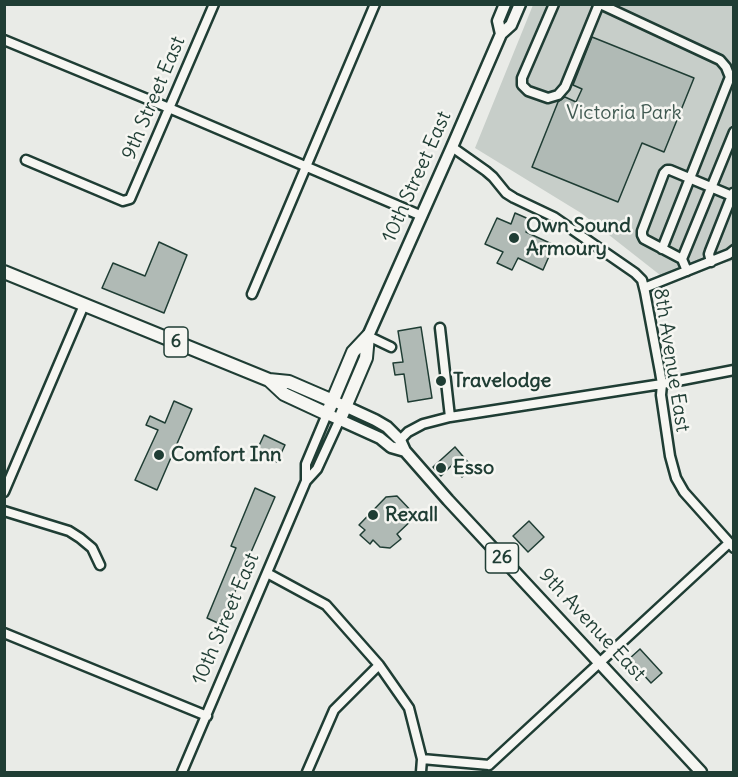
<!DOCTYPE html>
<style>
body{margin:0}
#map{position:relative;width:738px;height:777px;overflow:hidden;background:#e9ebe7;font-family:Delius,sans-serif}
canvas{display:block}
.frame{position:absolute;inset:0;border:6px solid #1f3d34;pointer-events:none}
</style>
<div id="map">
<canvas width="738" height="777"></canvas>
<div class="frame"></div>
</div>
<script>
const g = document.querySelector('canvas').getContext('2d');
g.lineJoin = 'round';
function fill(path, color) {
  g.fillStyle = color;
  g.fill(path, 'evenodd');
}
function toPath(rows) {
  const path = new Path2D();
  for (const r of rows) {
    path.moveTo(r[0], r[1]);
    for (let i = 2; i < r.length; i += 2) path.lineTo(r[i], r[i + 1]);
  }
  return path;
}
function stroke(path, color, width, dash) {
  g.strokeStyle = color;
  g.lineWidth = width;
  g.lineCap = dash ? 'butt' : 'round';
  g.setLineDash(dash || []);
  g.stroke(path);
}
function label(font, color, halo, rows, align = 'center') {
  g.font = font + ' Delius,sans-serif';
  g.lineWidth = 5;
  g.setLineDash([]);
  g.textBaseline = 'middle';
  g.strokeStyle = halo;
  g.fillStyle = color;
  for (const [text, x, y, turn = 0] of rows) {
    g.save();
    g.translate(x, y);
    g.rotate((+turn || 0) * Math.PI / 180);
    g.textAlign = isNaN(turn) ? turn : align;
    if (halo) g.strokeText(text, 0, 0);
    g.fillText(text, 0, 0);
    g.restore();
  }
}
fill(toPath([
 [533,5,733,5,733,261,660,275,581,213,475,148]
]), '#c7cec9');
const building = toPath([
 [592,37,694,78,664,152,642,143,618,202,532,167,558,102,565,97,576,102,582,89,573,85,592,37],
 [515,213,531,220,526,232,554,245,543,270,518,258,512,270,497,263,503,252,485,244,497,218,511,224,515,213],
 [159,242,187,255,164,313,102,288,113,263,145,276,159,242],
 [421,327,432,398,408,402,404,374,395,375,393,363,403,362,398,331,421,327],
 [174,401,192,409,157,490,135,480,158,430,146,425,150,416,165,423,174,401],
 [264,435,285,445,277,462,256,452,264,435],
 [455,447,473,468,462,477,452,465,441,476,433,467,455,447],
 [255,488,275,497,245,566,246,566,223,620,222,620,220,624,207,618,236,548,231,546,255,488],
 [397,496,416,516,397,534,401,539,390,548,380,547,373,540,370,544,360,535,365,530,359,525,386,497,397,496],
 [529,521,544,537,528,552,513,536,529,521],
 [640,649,662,673,651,683,629,659,640,649]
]);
fill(building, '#b0bab5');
stroke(building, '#1f3d34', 1.5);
const minor = toPath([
 [554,4,522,78,522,85,528,91,548,98,558,95,565,87,599,4],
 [600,4,720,60,726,67,730,77,662,249],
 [4,40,169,108,422,216],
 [452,147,486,171,493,177,506,193,514,198,554,217,635,273,642,280,645,292,660,372,662,384,661,395,670,456,676,478,684,492,734,548],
 [26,160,123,201,130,199,214,4],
 [682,259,734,132],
 [711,262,709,254,710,251,733,193],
 [687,271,682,259,644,239,642,235,642,231,664,173,667,170,670,170,732,196],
 [644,288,729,254,734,250],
 [252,294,375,4],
 [440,328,450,417],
 [368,336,391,347],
 [400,440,408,432,423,424,450,417,662,384,734,370],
 [306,481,306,464,327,414],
 [4,492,84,305],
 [4,511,69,531,80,538,92,548,100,565],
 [267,573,326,605,379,665,409,708,422,759,421,772],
 [4,633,207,716],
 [422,759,489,765],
 [489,765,729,543],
 [182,772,306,481,317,469,340,419],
 [307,772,334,710,379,665]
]);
const major = toPath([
 [501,34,498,21,505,4],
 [368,336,452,147,501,34,511,25,520,4],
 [338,403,375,420,387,427,400,440,405,451,448,500,701,772],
 [327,414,380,438,391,447,405,451]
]);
const highway = toPath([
 [4,272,269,380,289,382,333,401],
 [269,380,284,394,327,414,353,352,368,336],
 [340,419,366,358,368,336]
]);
stroke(minor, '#1f3d34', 13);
stroke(major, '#1f3d34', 15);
stroke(highway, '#1f3d34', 16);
stroke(minor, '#f6f6f2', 8);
stroke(major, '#f6f6f2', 10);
stroke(highway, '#f6f6f2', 12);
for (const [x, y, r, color] of [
 [514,238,6,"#1f3d34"],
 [441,381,6,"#1f3d34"],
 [159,455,6,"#1f3d34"],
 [441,468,6,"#1f3d34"],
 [373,515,6,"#1f3d34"]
]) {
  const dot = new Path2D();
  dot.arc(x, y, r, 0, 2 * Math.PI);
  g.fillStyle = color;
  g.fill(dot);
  stroke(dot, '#f6f6f2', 2);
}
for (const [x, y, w] of [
 [176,342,24],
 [502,558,33]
]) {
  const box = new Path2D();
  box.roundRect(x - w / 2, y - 15, w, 30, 4.5);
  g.fillStyle = '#f6f6f2';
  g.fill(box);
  stroke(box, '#1f3d34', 1.5);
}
label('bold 18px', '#1f3d34', null, [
 ["6",176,342],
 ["26",502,558]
]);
label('20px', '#1f3d34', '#f6f6f2', [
 ["9th Street East",154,98,-67],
 ["10th Street East",417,177,-66],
 ["8th Avenue East",671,360,81],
 ["10th Street East",226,619,-67],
 ["9th Avenue East",592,625,47]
]);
label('20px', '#415a52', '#f6f6f2', [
 ["Victoria Park",624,113]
]);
label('bold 20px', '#1f3d34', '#f6f6f2', [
 ["Own Sound",526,226],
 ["Armoury",526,249],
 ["Travelodge",453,381],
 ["Comfort Inn",171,455],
 ["Esso",453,468],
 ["Rexall",385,515]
], 'left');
</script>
